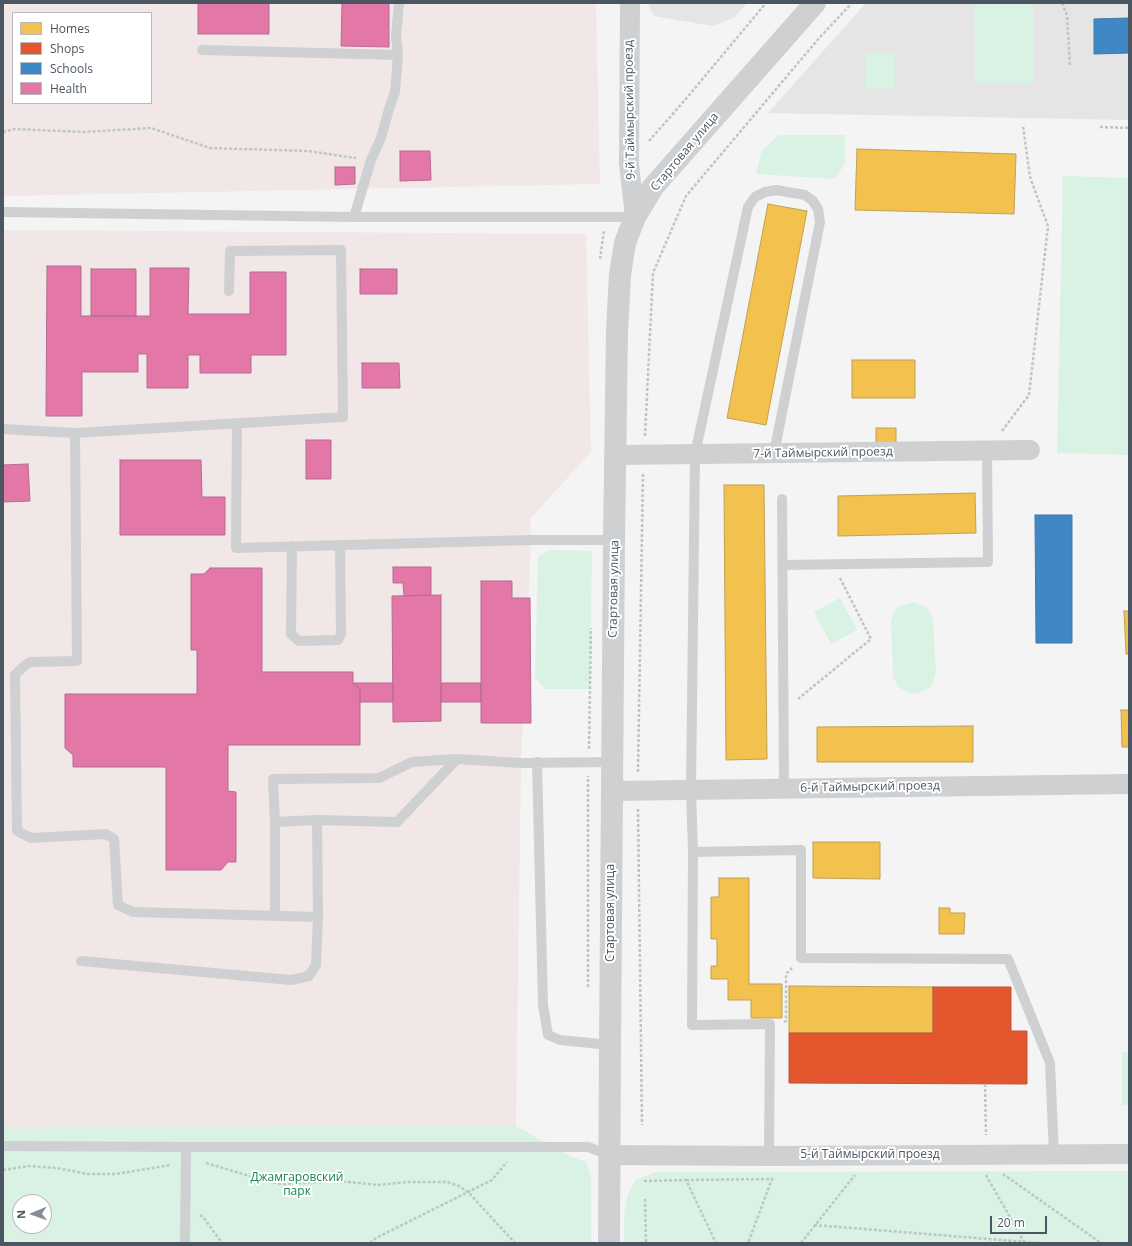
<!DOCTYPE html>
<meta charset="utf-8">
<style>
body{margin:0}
#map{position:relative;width:1132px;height:1246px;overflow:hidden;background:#f4f4f4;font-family:"Open Sans",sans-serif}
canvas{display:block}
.frame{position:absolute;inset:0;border:4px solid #4a5661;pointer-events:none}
.legend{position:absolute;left:12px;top:12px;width:140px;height:92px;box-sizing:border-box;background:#fff;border:1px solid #b7bbc0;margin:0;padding:5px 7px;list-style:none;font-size:12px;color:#4a5661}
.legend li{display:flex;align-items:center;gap:8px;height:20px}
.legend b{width:20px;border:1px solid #b7bbc0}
.north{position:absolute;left:12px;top:1194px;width:40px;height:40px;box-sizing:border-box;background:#fff;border:1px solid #b7bbc0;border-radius:50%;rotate:268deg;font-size:11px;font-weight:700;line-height:16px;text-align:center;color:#4a5661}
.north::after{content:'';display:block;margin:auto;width:14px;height:18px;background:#868d94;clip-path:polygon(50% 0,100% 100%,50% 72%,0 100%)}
.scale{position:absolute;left:990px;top:1216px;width:57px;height:18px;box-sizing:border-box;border:2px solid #4a5661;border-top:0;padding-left:5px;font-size:12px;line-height:14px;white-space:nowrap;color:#4a5661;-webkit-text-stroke:3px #fff;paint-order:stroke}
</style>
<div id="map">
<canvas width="1132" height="1246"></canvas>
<div class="frame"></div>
<ul class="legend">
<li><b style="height:11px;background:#f2c14e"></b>Homes</li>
<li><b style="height:11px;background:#e4572e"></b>Shops</li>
<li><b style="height:11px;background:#3f88c5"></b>Schools</li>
<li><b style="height:11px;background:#e377a8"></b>Health</li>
</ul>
<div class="north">N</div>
<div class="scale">20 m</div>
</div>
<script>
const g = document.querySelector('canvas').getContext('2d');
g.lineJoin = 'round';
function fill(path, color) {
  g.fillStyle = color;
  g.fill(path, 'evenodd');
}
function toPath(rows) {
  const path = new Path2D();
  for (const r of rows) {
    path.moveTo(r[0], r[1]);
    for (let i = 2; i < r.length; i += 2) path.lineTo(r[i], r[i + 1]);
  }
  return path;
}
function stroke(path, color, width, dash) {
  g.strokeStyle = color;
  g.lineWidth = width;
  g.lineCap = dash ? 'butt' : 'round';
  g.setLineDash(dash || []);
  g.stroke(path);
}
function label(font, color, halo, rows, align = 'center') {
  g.font = font + ' "Open Sans",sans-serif';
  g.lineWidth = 4;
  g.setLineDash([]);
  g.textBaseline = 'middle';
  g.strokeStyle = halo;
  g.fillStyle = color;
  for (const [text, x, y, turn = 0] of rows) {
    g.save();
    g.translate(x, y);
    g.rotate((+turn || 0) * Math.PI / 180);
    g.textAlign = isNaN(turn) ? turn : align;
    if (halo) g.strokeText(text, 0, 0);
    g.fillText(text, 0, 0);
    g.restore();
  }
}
fill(toPath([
 [647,3,747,3,735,17,713,26,654,16],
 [866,3,1129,3,1129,120,768,113]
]), '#e6e5e6');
fill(toPath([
 [3,3,596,3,600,184,3,196],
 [13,13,151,13,151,103,13,103],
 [3,230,586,234,591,452,530,519,531,540,521,763,516,1126,3,1127]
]), '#f1e7e6');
fill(toPath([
 [974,3,1033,3,1034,83,975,84],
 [894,53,895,88,866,89,865,54],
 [779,135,845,135,845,164,834,179,756,174,762,150],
 [1063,176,1129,178,1129,455,1057,453],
 [548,550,592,551,590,689,545,689,535,677,538,557],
 [840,598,857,630,831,644,814,612],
 [914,602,925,607,931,613,933,620,936,671,933,683,929,688,918,693,912,694,900,688,896,683,893,677,891,621,893,615,896,609,902,605],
 [1122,1052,1129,1052,1129,1105,1122,1105],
 [516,1126,570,1156,586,1162,591,1177,591,1243,3,1243,3,1127],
 [20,1202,44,1202,44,1226,20,1226],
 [1129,1171,1129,1243,624,1243,624,1214,628,1194,635,1180,656,1172]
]), '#d9f2e3');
const homes = toPath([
 [857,149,1016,154,1014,214,855,210,857,149],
 [768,204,807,211,766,425,727,418,768,204],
 [852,360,915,360,915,398,852,398,852,360],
 [876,428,896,428,896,447,876,447,876,428],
 [724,485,764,485,767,759,726,760,724,485],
 [975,493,976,533,838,536,838,496,975,493],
 [1124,611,1129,611,1129,654,1126,654,1124,611],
 [1121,710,1129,710,1129,747,1122,747,1121,710],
 [973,726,973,762,817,762,817,727,973,726],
 [813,842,880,842,880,879,813,878,813,842],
 [719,878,749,878,749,984,782,984,782,1018,751,1018,751,1000,728,1000,728,979,711,979,711,966,717,966,717,939,711,939,711,897,719,897,719,878],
 [939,908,950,908,950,913,965,913,964,934,939,934,939,908],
 [789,986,933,987,933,1033,789,1033,789,986]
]);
fill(homes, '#f2c14e');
stroke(homes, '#c0a154', 1);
const shops = toPath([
 [933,987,1011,987,1011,1031,1027,1031,1027,1084,789,1083,789,1033,933,1033,933,987]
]);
fill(shops, '#e4572e');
stroke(shops, '#b6573d', 1);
const schools = toPath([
 [1129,18,1129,53,1094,54,1094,19,1129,18],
 [1035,515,1072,515,1072,643,1036,643,1035,515]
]);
fill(schools, '#3f88c5');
stroke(schools, '#4279a7', 1);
const health = toPath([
 [198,3,269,3,269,34,198,34,198,3],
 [342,3,389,3,389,47,341,46,342,3],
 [400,151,430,151,431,180,400,181,400,151],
 [335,167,355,167,355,184,335,185,335,167],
 [47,266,81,266,81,316,150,316,150,268,189,268,188,314,250,314,250,272,286,272,286,355,251,355,251,373,200,373,200,355,188,355,188,388,147,388,147,354,138,354,138,372,82,372,82,416,46,416,47,266],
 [91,269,136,269,136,316,91,316,91,269],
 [360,269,397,269,397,294,360,294,360,269],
 [362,363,399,363,400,388,362,388,362,363],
 [306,440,331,440,331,479,306,479,306,440],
 [120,460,201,460,202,497,225,497,225,535,120,535,120,460],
 [28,464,30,501,3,502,3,465,28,464],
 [393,567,431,567,431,595,404,596,403,583,393,583,393,567],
 [210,568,262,568,262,672,353,672,353,683,360,689,360,745,228,745,228,791,236,792,236,862,228,862,221,870,166,870,166,767,73,767,73,755,65,748,65,694,197,694,197,650,191,650,191,574,204,574,210,568],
 [481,581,512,581,512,598,530,598,531,723,481,723,481,581],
 [441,595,441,721,393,722,392,596,441,595],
 [353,683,393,683,393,702,360,702,360,689,353,683],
 [441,683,481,683,481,702,441,702,441,683]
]);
fill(health, '#e377a8');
stroke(health, '#b56d93', 1);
stroke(toPath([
 [1062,3,1067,15,1070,66],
 [1100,127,1129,128],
 [3,132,15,129,84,132,151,128,210,148,308,151,356,158],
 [649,141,685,100,766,3],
 [600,259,604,230],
 [1002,431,1029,395,1048,226,1030,177,1023,126],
 [645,436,653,273,686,196,820,37,852,3],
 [798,699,871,639,840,578],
 [589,749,591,628],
 [638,772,643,473],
 [638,809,642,1125],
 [588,987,588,776],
 [784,1022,786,1021,786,974,792,968],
 [985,1084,986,1135],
 [206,1163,266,1181,283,1184,339,1181,377,1185,408,1182,447,1182,459,1186,468,1192,515,1243],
 [3,1170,29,1166,56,1168,88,1174,116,1174,171,1165],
 [1003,1174,1101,1243],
 [986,1175,1024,1242],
 [686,1180,772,1179,748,1243],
 [644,1181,686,1180,716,1243],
 [645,1199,646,1243],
 [200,1215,204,1218,222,1243],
 [814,1225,1039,1243],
 [370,1243,376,1238,492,1180,507,1162],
 [801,1243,855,1175]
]), '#bcc7c4', 2.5, [3, 2]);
stroke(toPath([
 [202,50,398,55,395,92,389,109,381,138,371,160,354,217],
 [398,55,396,36,399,3],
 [3,212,354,217,635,217],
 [229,291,230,251,341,250,343,417,75,433,77,661,30,662,23,667,15,675,17,831,31,838,106,834,114,839,118,905,133,912,318,917],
 [237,423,236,548,531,540,614,540],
 [3,429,75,433],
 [774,453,820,222,818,209,813,201,805,195,776,190,765,192,755,197,748,207,695,454,691,789,693,852,801,850,801,958,1008,959,1050,1063,1054,1155],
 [782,499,784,788],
 [292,546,291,634,299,641,338,640,341,634,340,545],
 [783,565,988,562,987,450],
 [537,762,543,1005,548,1035,560,1040,610,1045],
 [275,822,317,820,397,822,457,759],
 [693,852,692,1025,770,1024,769,1156],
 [275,915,275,822,273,779,379,778,412,762,457,759,521,763,612,762],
 [81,961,291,980,309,976,316,965,318,917,317,820],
 [3,1146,186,1147,588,1147,610,1155],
 [185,1243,186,1147]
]), '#ced0d2', 10);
stroke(toPath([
 [630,3,629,164,635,217],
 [616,455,1030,450],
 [612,791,1129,784],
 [610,1155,769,1156,1129,1154]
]), '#ced0d2', 20);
stroke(toPath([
 [609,1243,610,1045,614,540,617,331,620,275,625,243,635,217,653,187,815,3]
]), '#ced0d2', 22);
label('12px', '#4a5661', '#fff', [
 ["9-й Таймырский проезд",630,110,-91],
 ["Стартовая улица",685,152,-50],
 ["7-й Таймырский проезд",823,453,-1],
 ["Стартовая улица",614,589,-89],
 ["6-й Таймырский проезд",870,787,-1],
 ["Стартовая улица",611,913,-90],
 ["5-й Таймырский проезд",870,1155]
]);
label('12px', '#17864f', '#fff', [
 ["Джамгаровский",297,1178],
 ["парк",297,1192]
]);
</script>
